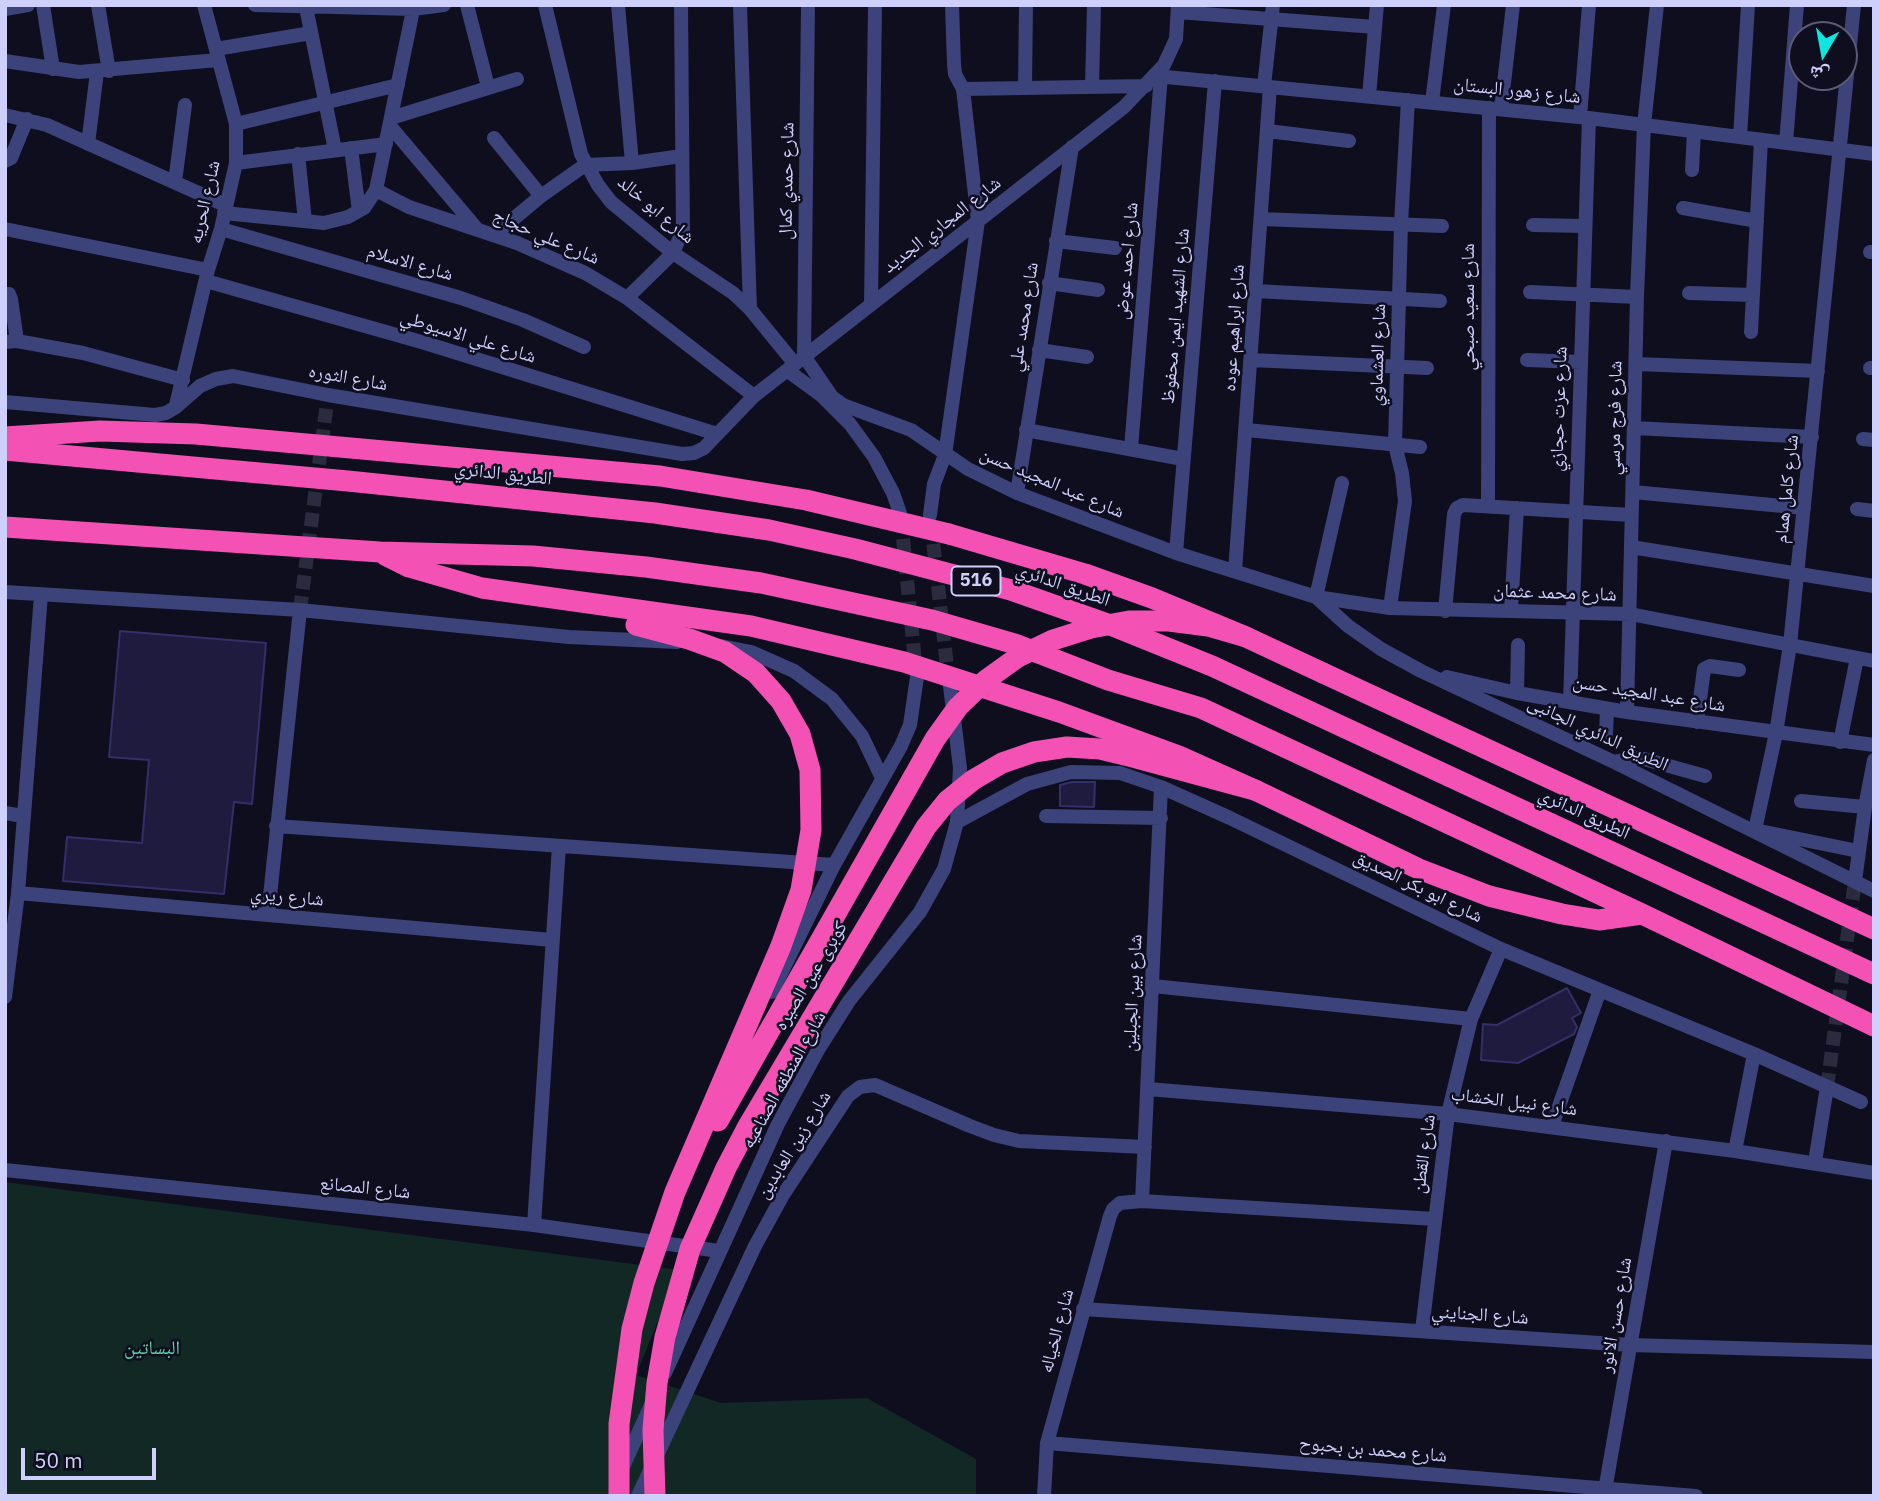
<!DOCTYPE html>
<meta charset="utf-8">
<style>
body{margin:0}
#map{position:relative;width:1879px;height:1501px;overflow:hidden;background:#0e0e1e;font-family:"IBM Plex Sans","Noto Naskh Arabic",sans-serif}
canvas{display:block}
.frame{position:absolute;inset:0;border:7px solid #cecffb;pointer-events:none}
.north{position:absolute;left:1788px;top:21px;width:70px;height:70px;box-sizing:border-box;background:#0e0e1e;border:2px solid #5b5b76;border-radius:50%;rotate:190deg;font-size:19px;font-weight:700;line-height:28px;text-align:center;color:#cecffb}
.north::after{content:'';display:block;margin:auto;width:24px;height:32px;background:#11e5df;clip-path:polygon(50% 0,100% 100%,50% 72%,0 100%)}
.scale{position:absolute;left:21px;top:1448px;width:135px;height:32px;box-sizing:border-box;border:4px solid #cecffb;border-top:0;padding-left:9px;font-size:21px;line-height:24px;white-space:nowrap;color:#cecffb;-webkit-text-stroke:5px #0e0e1e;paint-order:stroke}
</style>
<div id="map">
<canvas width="1879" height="1501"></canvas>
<div class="frame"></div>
<div class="north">ش</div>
<div class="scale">50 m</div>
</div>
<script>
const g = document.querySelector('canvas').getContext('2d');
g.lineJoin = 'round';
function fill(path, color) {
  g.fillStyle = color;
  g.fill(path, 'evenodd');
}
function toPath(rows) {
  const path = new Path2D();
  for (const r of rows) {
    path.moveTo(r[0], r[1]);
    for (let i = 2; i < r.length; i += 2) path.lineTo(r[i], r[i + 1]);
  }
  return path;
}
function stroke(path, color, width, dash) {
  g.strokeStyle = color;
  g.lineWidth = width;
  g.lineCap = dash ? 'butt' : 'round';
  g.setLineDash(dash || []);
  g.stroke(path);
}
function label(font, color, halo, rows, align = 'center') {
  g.font = font + ' "IBM Plex Sans","Noto Naskh Arabic",sans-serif';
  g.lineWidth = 5;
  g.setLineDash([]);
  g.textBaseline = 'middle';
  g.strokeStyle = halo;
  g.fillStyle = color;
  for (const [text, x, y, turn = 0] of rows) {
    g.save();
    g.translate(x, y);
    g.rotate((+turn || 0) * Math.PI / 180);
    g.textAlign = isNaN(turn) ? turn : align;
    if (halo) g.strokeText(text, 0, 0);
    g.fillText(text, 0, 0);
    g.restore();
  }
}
fill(toPath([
 [5,1182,679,1270,636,1375,721,1403,867,1398,976,1459,976,1496,5,1496]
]), '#112824');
const building = toPath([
 [120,631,266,643,252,804,234,802,224,894,63,881,67,837,142,843,149,760,109,757,120,631],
 [1072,782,1095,782,1094,807,1060,806,1060,785,1072,782],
 [1567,988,1581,1013,1572,1018,1577,1027,1574,1034,1518,1063,1481,1060,1483,1024,1497,1025,1567,988]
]);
fill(building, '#1e1b3e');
stroke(building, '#332f68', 2);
stroke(toPath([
 [300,610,328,395],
 [1827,1087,1855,881]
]), '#2b2b3f', 14, [14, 7]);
stroke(toPath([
 [901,518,916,672],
 [931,523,949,684]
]), '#2b2b3f', 14, [14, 7]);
stroke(toPath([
 [43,5,53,69],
 [98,5,109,71],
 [255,5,413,9,444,5],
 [467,5,488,87],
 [545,5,581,154,598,185,611,202,673,253,733,293,750,309,795,364],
 [618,5,632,163],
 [740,5,750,309],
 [808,5,804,356,832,397,843,405,911,430,968,469,1017,493,1176,553,1316,597,1390,608,1630,614,1874,661],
 [1854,5,1790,645,1776,733,1755,830,1858,851],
 [306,7,335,150],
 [5,9,28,5],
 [1178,12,1375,27],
 [216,49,311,33],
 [5,61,79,72,218,60],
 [1156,76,1589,118,1874,154],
 [1264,86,1273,5],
 [1092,87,1094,5],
 [1025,88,1026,5],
 [963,89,1146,86],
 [1369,96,1377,5],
 [1432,102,1444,5],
 [1501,109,1513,5],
 [5,115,47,125,225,205],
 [1580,117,1589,5],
 [391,118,517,79],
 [236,124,398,85],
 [390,126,477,229],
 [1268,131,1349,141],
 [1740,137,1748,5],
 [494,138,541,196],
 [1786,143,1797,5],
 [88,144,97,72],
 [351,148,359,211],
 [298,154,305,221],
 [5,161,11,158,27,119],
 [236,163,386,144],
 [1692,170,1694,131],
 [175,182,185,105],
 [376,190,409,207,517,243,585,273,627,298,754,396],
 [1683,208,1757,221],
 [224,213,324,223,348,217,364,208,376,190,414,5],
 [1261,219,1442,226],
 [1533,225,1584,226],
 [5,229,208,270],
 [221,229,461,298,523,320,584,347],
 [494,235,541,196,585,165,632,163,682,156],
 [1056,241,1115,248],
 [1870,252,1874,252],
 [206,281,425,343,717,434],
 [1049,283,1098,290],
 [1256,291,1440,301],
 [1530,292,1637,297],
 [1689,293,1753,295],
 [5,294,9,294,11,299,17,341],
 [627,298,673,253,683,230,681,5],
 [871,304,875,5],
 [1751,332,1761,140],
 [5,342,17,341,83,353,183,380],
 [1039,350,1087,357],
 [1251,360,1427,368],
 [1527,360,1580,362],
 [1636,364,1818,371],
 [1870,368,1874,368],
 [788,371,821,395,850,424,874,457,893,493,900,513],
 [5,402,155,415,166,413,176,407,200,386,216,379,233,376,328,395,682,454,694,453,704,448,754,396,1124,107,1164,65,1176,39,1178,5],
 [176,405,208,270,221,229,236,163,236,124,204,5],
 [1634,428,1812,437],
 [1026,430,1183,459],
 [1247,430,1420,447],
 [1863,439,1874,440],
 [1131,449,1161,76],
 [1342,483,1316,597,1348,626,1381,649,1421,671,1614,762,1874,891],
 [1633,492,1804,508],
 [1017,493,1072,147],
 [1488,506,1489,108],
 [1857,509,1874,511],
 [930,515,934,484,945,455,978,221,963,89,955,74,954,64,952,5],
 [1631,547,1874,586],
 [1176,553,1215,81],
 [1235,571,1270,87],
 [5,592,300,610,569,637,677,642],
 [1390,608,1405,501,1402,473,1395,445,1401,224,1408,100],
 [1511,610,1517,508],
 [1445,611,1454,514,1457,508,1463,505,1631,515],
 [721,646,751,652,794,671,832,699,862,736,882,778],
 [1447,677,1517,693,1627,712,1874,745],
 [1517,693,1518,645],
 [1570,702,1589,118],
 [1627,712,1637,297,1644,125,1657,5],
 [1697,722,1704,669,1710,666,1739,670],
 [1606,735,1607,709],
 [1840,742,1857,658],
 [1614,762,1635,758,1644,759,1705,776],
 [1801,801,1865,807],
 [5,813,23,816],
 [1046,816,1161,818],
 [957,822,1027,784,1071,772,1120,773,1161,787,1230,818,1501,949,1754,1054,1861,1102],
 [276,826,834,865],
 [1855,881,1865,807,1874,760],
 [18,893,552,940],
 [268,915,300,610],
 [1153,986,1471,1019],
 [5,997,18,893,41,595],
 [1148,1089,1448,1114,1735,1151,1874,1173],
 [1552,1126,1600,990],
 [1735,1151,1754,1054],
 [1815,1162,1827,1087],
 [1142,1201,1161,787],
 [534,1225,559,846],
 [1083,1309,1630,1345,1874,1352],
 [1422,1330,1448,1114,1471,1019,1501,949],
 [1047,1443,1696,1496],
 [638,1496,755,1246,783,1195,848,1096,860,1087,875,1085,970,1126,994,1135,1019,1141,1145,1147],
 [1044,1496,1047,1443,1110,1216,1113,1209,1120,1203,1142,1201,1435,1219],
 [1604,1496,1666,1141]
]), '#3c427a', 14);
stroke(toPath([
 [772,992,834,865,901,746,910,725,917,677],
 [5,1170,534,1225,719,1251],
 [665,1373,778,1124,818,1050,849,1001,920,912,944,869,957,822,960,768,950,686],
 [622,1469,651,1405]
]), '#3c427a', 14);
stroke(toPath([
 [5,450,348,481,655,513,769,530,855,549,1011,590,1113,626,1212,666,1874,974],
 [5,527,380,552,533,556,646,567,761,583,932,620,1015,644,1108,680,1201,708,1642,914,1874,1026],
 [949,534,1085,574,1152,598,1246,637,1323,673],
 [385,555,409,567,482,588,751,626,904,662,1059,712,1179,756,1255,790,1419,869,1489,896,1562,914,1599,920,1642,914]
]), '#f352b4', 21);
stroke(toPath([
 [5,437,100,431,196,434,660,476,806,500,949,534],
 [1323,673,1874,929],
 [718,1121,935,739,958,707,986,680,1018,657,1053,640,1091,628,1129,621,1169,621,1208,626,1246,637],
 [619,1496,619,1424,632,1329,644,1283,675,1192,781,946,801,890,811,830,810,770,800,734,781,701,756,673,725,652,689,639,636,625],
 [655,1496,653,1430,657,1383,665,1337,690,1249,726,1168,748,1126,926,827,947,801,973,780,1002,763,1034,752,1067,747,1100,749,1133,757,1255,790]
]), '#f352b4', 21);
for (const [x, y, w] of [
 [976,581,49]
]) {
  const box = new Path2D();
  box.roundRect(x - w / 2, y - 14.5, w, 29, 5);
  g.fillStyle = '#0e0e1e';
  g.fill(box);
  stroke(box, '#cecffb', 2);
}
label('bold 18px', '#cecffb', null, [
 ["516",976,581]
]);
label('19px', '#cecffb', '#0e0e1e', [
 ["شارع زهور البستان",1517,91,6],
 ["شارع حمدي كمال",787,181,-89],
 ["شارع الحريه",205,202,-77],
 ["شارع ابو خالد",656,210,40],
 ["شارع المجاري الجديد",942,225,-38],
 ["شارع علي حجاج",546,237,23],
 ["شارع احمد عوض",1127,261,-85],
 ["شارع الاسلام",410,263,16],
 ["شارع سعيد صبحي",1469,307,-90],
 ["شارع الشهيد ايمن محفوظ",1176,316,-85],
 ["شارع محمد علي",1024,317,-81],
 ["شارع ابراهيم عوده",1234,328,-86],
 ["شارع علي الاسيوطي",468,337,17],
 ["شارع العشماوي",1378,355,-88],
 ["شارع الثوره",348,378,10],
 ["شارع عزت حجازي",1559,409,-88],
 ["شارع فرج مرسي",1615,418,-89],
 ["الطريق الدائري",503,474,6],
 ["شارع عبد المجيد حسن",1052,483,23],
 ["شارع كامل همام",1787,489,-84],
 ["الطريق الدائري",1063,585,19],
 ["شارع محمد عثمان",1555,593,2],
 ["شارع عبد المجيد حسن",1649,694,9],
 ["الطريق الدائري الجانبى",1598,734,25],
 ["الطريق الدائري",1584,814,25],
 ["شارع ابو بكر الصديق",1418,887,26],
 ["شارع ريري",287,897,5],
 ["كوبرى عين الصيره",811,976,-59],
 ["شارع بين الجبلين",1133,993,-87],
 ["شارع المنطقه الصناعيه",784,1080,-61],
 ["شارع نبيل الخشاب",1514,1102,7],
 ["شارع زين العابدين",794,1145,-58],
 ["شارع القطن",1424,1154,-82],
 ["شارع المصانع",365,1188,6],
 ["شارع الجنايني",1480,1315,4],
 ["شارع حسن الانور",1616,1315,-80],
 ["شارع الخياله",1057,1331,-75],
 ["شارع محمد بن بحبوح",1373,1450,5]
]);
label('19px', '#60d5a9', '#0e0e1e', [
 ["البساتين",152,1349]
]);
</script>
